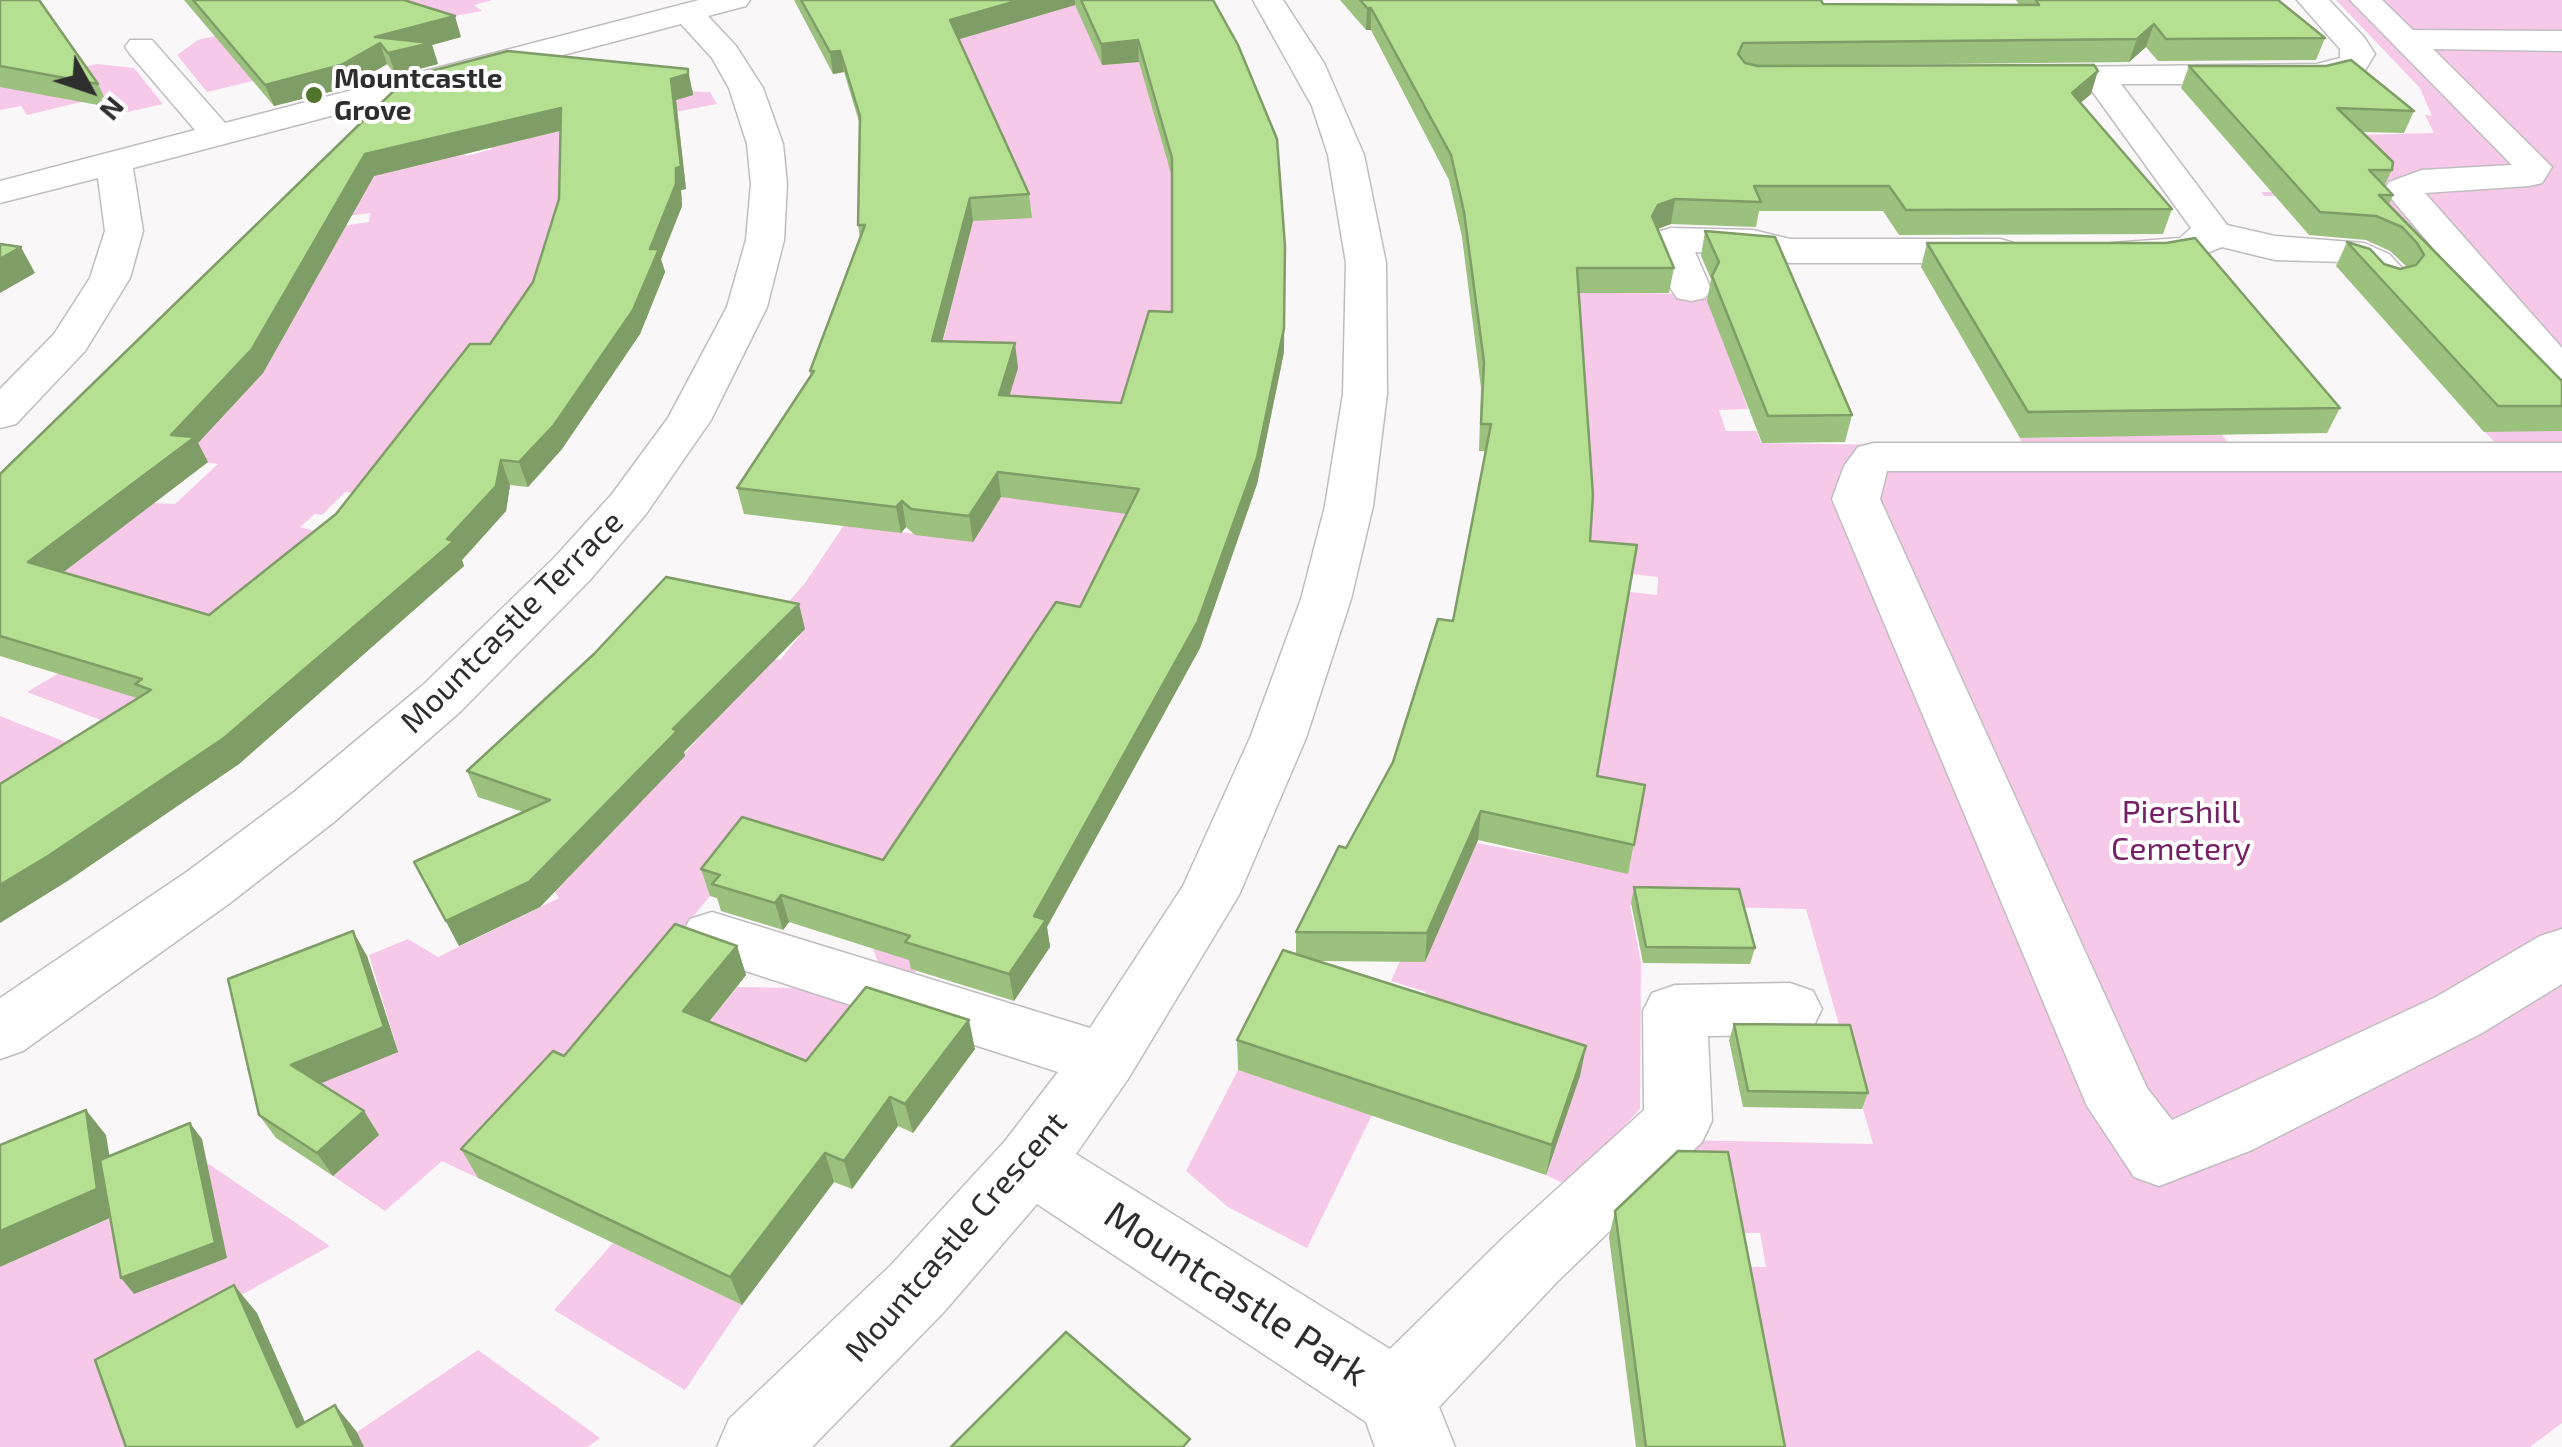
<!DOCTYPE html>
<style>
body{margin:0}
#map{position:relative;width:2562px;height:1447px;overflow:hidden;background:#faf7f9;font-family:"Exo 2",sans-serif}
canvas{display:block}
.north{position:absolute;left:40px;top:40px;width:100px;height:100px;-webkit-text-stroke:8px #fff;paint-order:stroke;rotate:130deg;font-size:28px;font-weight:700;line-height:40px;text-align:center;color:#2f2e2f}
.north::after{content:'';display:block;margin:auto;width:35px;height:45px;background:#2f2e2f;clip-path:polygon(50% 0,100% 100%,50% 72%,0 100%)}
</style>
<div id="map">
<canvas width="2562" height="1447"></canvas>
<div class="north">N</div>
</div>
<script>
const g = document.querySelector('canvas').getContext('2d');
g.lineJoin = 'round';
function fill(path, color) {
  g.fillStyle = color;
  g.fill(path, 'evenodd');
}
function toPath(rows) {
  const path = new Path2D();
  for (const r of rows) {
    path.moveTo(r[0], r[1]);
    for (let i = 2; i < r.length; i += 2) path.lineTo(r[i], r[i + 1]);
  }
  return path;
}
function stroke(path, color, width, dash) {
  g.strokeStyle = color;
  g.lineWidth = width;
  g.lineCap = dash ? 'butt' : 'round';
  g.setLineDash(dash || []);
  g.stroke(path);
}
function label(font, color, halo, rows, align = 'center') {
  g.font = font + ' "Exo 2",sans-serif';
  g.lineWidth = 8;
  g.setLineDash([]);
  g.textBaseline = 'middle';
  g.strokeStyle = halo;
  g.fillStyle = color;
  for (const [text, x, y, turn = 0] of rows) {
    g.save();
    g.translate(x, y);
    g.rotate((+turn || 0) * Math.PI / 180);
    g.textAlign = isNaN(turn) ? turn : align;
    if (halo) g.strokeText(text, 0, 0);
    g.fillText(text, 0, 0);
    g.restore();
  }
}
fill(toPath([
 [304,0,492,0,474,5,482,11,427,21,253,81,207,92,177,55,198,40,329,10],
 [1032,0,1129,0,1099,58,1103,65,1163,59,1159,132,1234,261,1141,514,954,916,912,977,885,981,866,930,719,885,478,1178,442,1161,385,1211,333,1176,309,1090,321,1053,398,1052,369,955,408,939,438,957,559,898,524,842,559,825,603,842,706,730,746,653,780,660,804,630,771,622,805,583,844,525,973,541,861,504,1012,385,1017,369,937,366,958,277,925,224,1023,217,897,53],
 [1425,0,1531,0,1599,183,1621,293,1707,294,1748,409,1719,410,1726,431,1757,431,1761,443,2023,447,2020,438,2093,437,2200,404,2231,447,2500,448,2484,431,2562,431,2562,1423,2530,1447,1770,1447,1737,1267,1766,1267,1760,1233,1731,1233,1632,1177,1680,1140,1873,1144,1806,909,1630,905,1641,963,1640,1109,1569,1186,1546,1175,1580,1076,1413,1022,1426,992,1391,981,1405,950,1477,843,1581,863,1575,801,1605,733,1617,664,1570,656,1606,589,1657,595,1658,577,1586,569],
 [2336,0,2562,0,2562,413,2462,341,2400,339,2482,339,2466,285,2429,243,2370,243,2326,196,2264,196,2261,192,2384,192,2353,135,2434,133,2425,115,2432,116,2420,88],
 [97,64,134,68,163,104,114,115,102,97,27,115,21,106,0,110,0,79,16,82],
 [656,90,710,92,717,104,592,128,589,232,382,496,345,492,322,515,315,514,300,527,348,539,124,729,27,692,101,648,44,587,153,503,175,504,218,464,151,456,287,234,369,222,370,213,286,224,351,180,461,152,467,156,492,149,488,145],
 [0,716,131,768,0,822],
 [737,987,801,988,862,1004,815,1090,690,1045],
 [1238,1070,1372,1115,1307,1248,1228,1207,1186,1171],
 [182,1146,330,1246,116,1364,145,1447,0,1447,0,1267,120,1214],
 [613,1243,742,1305,685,1390,554,1310],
 [478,1350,600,1438,588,1447,364,1447,357,1432]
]), '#f6c9e9');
const minor = toPath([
 [699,0,750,0,746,6,708,16,736,46,763,88,783,144,787,184,784,240,767,307,711,420,646,514,590,580,461,711,334,822,230,903,23,1051,0,1059,0,998,188,871,294,792,423,685,554,558,612,494,668,418,727,307,746,240,751,184,747,144,729,88,712,58,681,24,133,168,143,231,130,278,85,351,16,424,0,428,0,389,54,334,90,278,105,231,98,178,0,203,0,181,195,130,130,54,125,47,130,40,152,40,225,123,699,0],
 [1253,0,1283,0,1324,63,1364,155,1386,263,1387,394,1373,506,1351,599,1306,738,1239,895,1128,1079,1076,1154,1390,1349,1505,1236,1644,1110,1643,1011,1652,993,1675,985,1790,983,1813,991,1822,1009,1813,1027,1790,1035,1708,1036,1712,1121,1702,1142,1557,1282,1439,1407,1455,1447,1375,1447,1366,1422,1037,1204,943,1313,812,1447,717,1447,729,1419,891,1265,1005,1141,1058,1072,690,953,681,936,690,919,712,912,1090,1028,1183,886,1250,738,1301,599,1325,506,1343,394,1346,263,1328,155,1312,106,1253,0],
 [2297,0,2329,0,2364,37,2375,54,2364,72,2317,84,2121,84,2227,225,2275,236,2364,243,2389,254,2403,269,2409,277,2403,285,2389,289,2375,285,2361,270,2343,262,2275,260,2222,247,2187,261,2112,259,2107,251,2112,243,2180,238,2191,228,2087,84,2060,81,2056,74,2060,67,2317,64,2340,58,2340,49,2297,0],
 [2350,0,2382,0,2413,30,2562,31,2562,51,2433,49,2552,167,2542,183,2529,186,2425,193,2562,348,2562,387,2547,383,2384,190,2389,182,2422,170,2512,165,2350,0],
 [1671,228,1753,230,1790,239,2000,239,2014,243,2019,251,2014,259,2000,263,1790,263,1753,254,1695,252,1711,289,1705,298,1691,301,1677,298,1671,289,1652,240,1657,232,1671,228],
 [1874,443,2562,443,2562,471,1887,471,1880,499,2147,1088,2172,1120,2436,997,2540,936,2562,929,2562,984,2482,1033,2252,1150,2159,1186,2134,1177,2087,1106,1832,499,1844,466,1858,447,1874,443]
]);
stroke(minor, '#c0bdbf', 3);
fill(minor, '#fff');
fill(toPath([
 [0,0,98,84,109,107,0,87],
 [184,0,404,0,461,37,432,45,438,64,396,75,387,64,349,87,274,106],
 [794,0,1213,0,1284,352,1257,484,1200,648,1047,927,1050,947,1014,1001,911,969,909,960,789,922,783,930,721,911,717,898,710,896,701,869,883,860,1080,607,1127,514,1001,497,973,542,915,535,906,527,901,533,744,514,737,488,811,376,810,371,860,238,858,225,860,125,844,72,833,74],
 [1075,5,1102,65,1139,62,1172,177,1172,312,1121,403,1009,395,1018,368,942,342,973,221,1032,218,1029,194,959,39],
 [1340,0,1821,0,1823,4,2019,5,2016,0,2278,0,2325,38,2316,60,2158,61,2146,47,2129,62,1760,66,2091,94,2080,103,2172,209,2163,234,1899,235,1883,211,1759,211,1756,227,1671,224,1658,229,1674,268,1669,293,1579,293,1590,541,1597,776,1645,785,1628,874,1478,840,1425,962,1318,961,1586,1046,1580,1076,1546,1175,1238,1070,1237,1040,1296,954,1296,932,1346,848,1393,762,1453,621,1485,451,1479,451,1481,388,1462,237,1449,180,1371,30,1366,30],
 [2189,66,2326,66,2414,111,2404,133,2361,132,2392,170,2384,186,2393,195,2389,205,2562,381,2562,431,2484,432,2336,266,2347,242,2384,264,2400,269,2406,266,2390,251,2366,240,2309,235,2181,88],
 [408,77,693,90,693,95,676,100,686,189,681,190,682,206,661,259,665,272,640,334,562,449,528,487,510,485,506,511,462,560,464,566,239,764,66,882,137,698,0,656,0,474],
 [560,131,559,199,533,282,490,344,336,514,209,615,63,572,208,462,198,443,263,373,374,176],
 [1705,231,1852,415,1845,442,1762,443,1707,301,1711,279,1701,256],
 [1927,243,2340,408,2327,433,2020,438,1921,267],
 [805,629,684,752,685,756,540,907,459,946,414,862,523,812,478,797,467,771],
 [1634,887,1755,948,1750,964,1643,963,1631,903],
 [737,946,746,975,709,1022,806,1061,975,1049,913,1133,898,1126,852,1189,834,1182,742,1305,478,1178,461,1149,564,1056],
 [367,956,398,1052,320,1083,364,1111,379,1135,333,1176,276,1138,259,1115],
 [1734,1024,1868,1093,1862,1109,1743,1107,1729,1040],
 [1615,1211,1785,1447,1636,1447,1609,1237]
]), '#9cc17e');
fill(toPath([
 [1020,0,1075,0,1075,5,953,41,950,20],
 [1367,8,1371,8,1371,30,1366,30],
 [455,16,461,37,432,45,438,64,396,75,388,53,380,43,387,64,349,87,274,106,265,85,375,37],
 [2154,24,2146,47,2129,62,2137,39],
 [1138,40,1139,62,1102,65,1101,44],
 [840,51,844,72,833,74,830,52],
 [688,69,693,95,676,100,686,189,681,190,682,206,661,259,665,272,640,334,562,449,528,487,519,462,650,249,676,168,671,79],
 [2098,71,2091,94,2064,117,2072,93],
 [561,108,567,129,374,176,263,373,198,443,208,462,44,587,28,562,365,154],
 [970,198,973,221,936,366,932,341],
 [1675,199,1671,224,1654,230,1652,216,1658,205],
 [1285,246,1284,352,1257,484,1200,648,1047,927,1050,947,1014,1001,1009,974,1034,916],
 [21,247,35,273,0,293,0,259],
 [1015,343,1018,368,1002,420,999,395],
 [501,460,510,485,506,511,462,560,464,566,239,764,66,882,0,923,0,885,447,539],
 [998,472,1001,497,973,542,969,516],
 [902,501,906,527,901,533,896,507],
 [799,604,805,629,684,752,685,756,540,907,459,946,446,921,673,729],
 [1481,811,1478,840,1425,962,1427,933],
 [781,895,789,922,783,930,775,903],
 [353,931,367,956,398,1052,307,1089,291,1065],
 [737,946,746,975,694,1040,683,1011],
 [969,1020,975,1049,913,1133,905,1104],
 [1586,1046,1580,1076,1546,1175,1552,1145],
 [890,1097,898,1126,852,1189,844,1161],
 [86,1110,106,1135,119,1214,0,1267,0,1231],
 [364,1111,379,1135,333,1176,317,1153],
 [190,1123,202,1139,227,1258,134,1294,121,1278],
 [825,1153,834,1182,742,1305,730,1277],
 [234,1285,257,1313,316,1447,297,1427],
 [335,1405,357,1432,364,1447,355,1447]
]), '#7f9d66');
const building = toPath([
 [0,0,39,0,98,84,0,66,0,0],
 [193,0,404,0,455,16,375,37,431,43,388,53,380,43,341,65,265,85,193,0],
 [801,0,1020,0,950,20,1029,194,970,198,932,341,1015,343,999,395,1121,403,1149,311,1172,312,1172,158,1138,40,1101,44,1081,0,1213,0,1238,45,1277,139,1285,246,1284,328,1257,458,1198,621,1034,916,1046,920,1009,974,905,942,910,936,781,895,775,903,712,884,720,875,701,869,742,817,883,860,1056,602,1080,607,1139,489,998,472,969,516,911,509,902,501,896,507,737,488,814,371,810,371,865,225,858,225,860,116,840,51,830,52,801,0],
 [1360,0,1821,0,1823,4,2039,5,2036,0,2278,0,2325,38,2166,39,2154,24,2137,39,1743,43,1738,54,1745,63,1758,66,2094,65,2098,71,2072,93,2172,209,1906,210,1889,186,1754,186,1761,202,1675,199,1658,205,1652,216,1674,268,1577,268,1593,495,1590,541,1637,545,1597,776,1645,785,1634,845,1481,811,1427,933,1296,932,1339,846,1346,848,1393,762,1438,619,1453,621,1491,424,1481,424,1484,362,1464,212,1451,155,1371,8,1367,8,1360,0],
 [508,51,688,69,688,74,671,79,681,167,676,168,676,184,650,249,659,249,633,310,554,425,519,462,501,460,496,486,447,539,454,541,224,738,48,856,0,885,0,784,151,690,135,684,142,679,0,636,0,474,408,77,508,51],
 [561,108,559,199,533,282,490,344,470,344,336,514,209,615,28,562,195,437,171,435,252,349,365,154,561,108],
 [2351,60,2414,111,2337,108,2393,162,2392,170,2369,170,2393,195,2379,195,2562,381,2562,406,2498,406,2347,242,2370,249,2384,264,2400,269,2416,265,2424,255,2417,243,2402,227,2376,216,2320,212,2189,66,2326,66,2351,60],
 [1705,231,1775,237,1852,415,1768,416,1712,276,1719,262,1705,231],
 [2195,238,2340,408,2028,412,1927,243,2166,243,2195,238],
 [0,244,21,247,0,259,0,244],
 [666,577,799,604,673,729,677,731,529,882,446,921,414,862,550,800,467,771,594,654,666,577],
 [1634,887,1739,889,1755,948,1646,947,1634,887],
 [675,924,737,946,683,1011,806,1061,866,987,969,1020,905,1104,890,1097,844,1161,825,1153,730,1277,461,1149,553,1051,564,1056,675,924],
 [353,931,384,1027,291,1065,364,1111,317,1153,259,1115,228,979,353,931],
 [1283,950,1586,1046,1552,1145,1237,1040,1283,950],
 [1734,1024,1850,1025,1868,1093,1748,1091,1734,1024],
 [86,1110,97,1189,0,1231,0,1145,86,1110],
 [190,1123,215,1243,121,1278,100,1160,190,1123],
 [1678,1151,1728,1152,1785,1447,1646,1447,1615,1211,1678,1151],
 [234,1285,297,1427,335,1405,355,1447,126,1447,95,1360,234,1285],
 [1066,1332,1190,1439,1183,1447,951,1447,1066,1332]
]);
fill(building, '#b5e092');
stroke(building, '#7f9d66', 2.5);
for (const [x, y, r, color] of [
 [314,95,10,"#51742d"]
]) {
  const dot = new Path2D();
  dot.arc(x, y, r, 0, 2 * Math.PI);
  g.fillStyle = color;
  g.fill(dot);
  stroke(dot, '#fff', 4);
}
label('bold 28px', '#2f2e2f', '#fff', [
 ["Mountcastle",334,79],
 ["Grove",334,111]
], 'left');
label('32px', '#2f2e2f', '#fff', [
 ["Mountcastle Terrace",512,622,-45],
 ["Mountcastle Crescent",956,1237,-49]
]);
label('32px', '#762065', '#fff', [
 ["Piershill",2181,812],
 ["Cemetery",2181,849]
]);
label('38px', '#2f2e2f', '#fff', [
 ["Mountcastle Park",1236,1294,33]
]);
</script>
